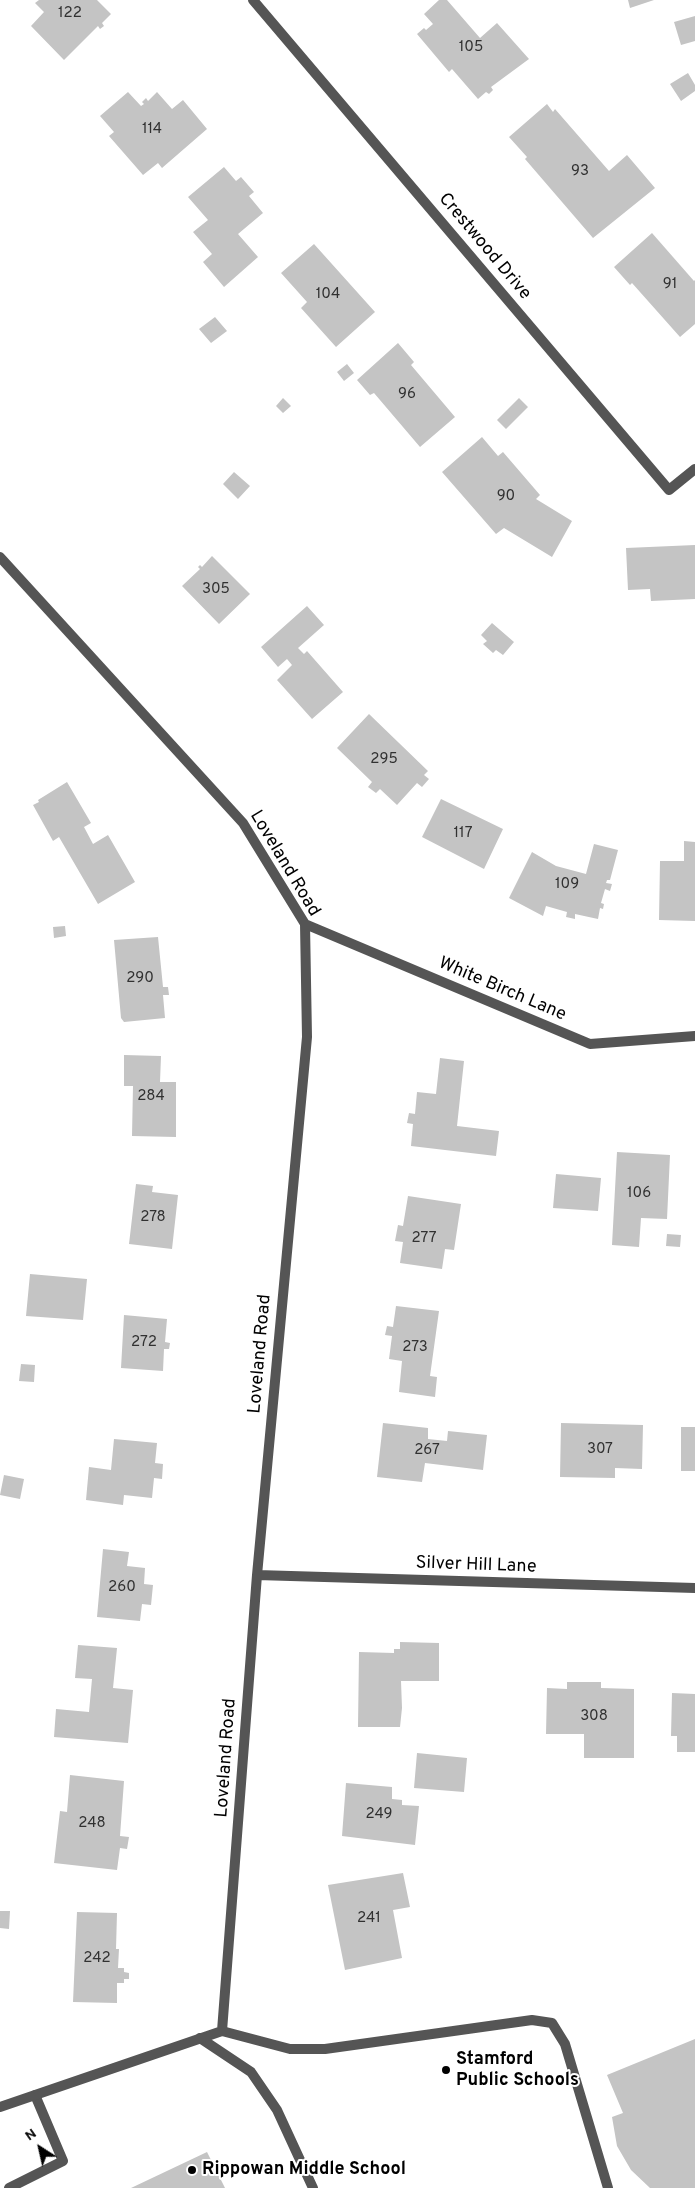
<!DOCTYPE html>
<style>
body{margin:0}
#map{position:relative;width:695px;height:2188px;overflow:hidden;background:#fff;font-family:Overpass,sans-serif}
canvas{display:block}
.north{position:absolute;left:15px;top:2123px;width:50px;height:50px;-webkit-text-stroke:4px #fff;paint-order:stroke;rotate:325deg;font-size:14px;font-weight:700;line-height:20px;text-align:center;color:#000}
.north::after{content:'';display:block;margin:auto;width:18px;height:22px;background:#000;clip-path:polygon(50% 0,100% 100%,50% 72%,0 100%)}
</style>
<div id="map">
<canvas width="695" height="2188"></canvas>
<div class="north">N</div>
</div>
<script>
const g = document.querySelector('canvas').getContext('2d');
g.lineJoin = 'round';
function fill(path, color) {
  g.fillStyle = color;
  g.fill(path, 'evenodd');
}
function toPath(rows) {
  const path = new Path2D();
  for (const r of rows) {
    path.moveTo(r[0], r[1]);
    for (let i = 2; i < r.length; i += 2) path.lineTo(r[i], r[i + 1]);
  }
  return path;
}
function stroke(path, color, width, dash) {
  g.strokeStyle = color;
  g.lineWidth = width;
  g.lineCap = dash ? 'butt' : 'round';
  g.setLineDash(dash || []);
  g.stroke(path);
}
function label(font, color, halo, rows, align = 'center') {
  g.font = font + ' Overpass,sans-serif';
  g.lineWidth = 4;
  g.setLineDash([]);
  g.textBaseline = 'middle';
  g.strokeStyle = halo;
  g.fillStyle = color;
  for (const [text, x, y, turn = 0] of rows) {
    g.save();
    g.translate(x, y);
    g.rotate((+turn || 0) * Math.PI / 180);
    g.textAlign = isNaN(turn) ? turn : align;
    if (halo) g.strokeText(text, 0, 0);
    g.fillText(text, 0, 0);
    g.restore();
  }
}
fill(toPath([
 [39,0,97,0,111,14,102,23,104,26,100,29,98,26,64,60,31,26,44,12,35,3],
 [439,0,447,0,480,38,497,23,529,59,491,87,493,90,489,94,486,92,478,99,452,69,449,72,417,34,424,28,426,30,433,24,424,14],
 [628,0,654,0,630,8],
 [695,16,695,41,681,45,674,22],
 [688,73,695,85,695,91,681,101,670,84],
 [128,92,141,106,144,104,142,102,146,98,148,101,157,92,172,109,183,100,207,129,162,168,158,163,143,175,109,136,114,132,100,116],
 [547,104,553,112,555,109,609,171,627,155,655,188,593,238,525,159,527,157,509,137],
 [224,167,236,181,241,177,254,192,249,196,263,213,238,234,258,257,224,287,203,262,212,254,193,232,208,220,188,197],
 [652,233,694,281,695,280,695,324,680,337,632,283,630,285,614,267],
 [314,244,375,312,336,347,301,308,307,302,281,273],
 [215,317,227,331,211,343,199,329],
 [398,343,414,362,411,365,455,417,420,447,374,393,370,395,357,380],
 [347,364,354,373,344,381,337,372],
 [283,398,291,406,283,413,276,406],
 [519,398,528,407,506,429,497,420],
 [482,437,498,456,503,452,540,495,536,499,572,521,552,557,504,528,496,534,442,472],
 [234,472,250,486,238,499,223,484],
 [695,545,695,599,651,601,650,589,628,590,626,548],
 [212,556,250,594,219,624,182,586,200,569,198,567,200,565,202,567],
 [307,606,324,625,298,648,304,654,307,651,343,692,312,719,277,680,292,665,287,659,278,667,261,647],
 [492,623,514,642,503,655,496,650,493,653,483,644,487,641,481,635],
 [369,714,428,771,424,775,429,779,422,787,417,783,397,805,380,789,376,793,368,787,372,782,337,748],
 [67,782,91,823,84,827,93,844,108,835,135,882,98,904,59,837,53,841,33,805,39,802,38,800],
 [441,799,503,829,484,869,422,837],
 [684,841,695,842,695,921,659,920,660,861,684,861],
 [594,844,618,850,610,880,607,880,606,883,612,884,610,891,605,889,601,903,604,904,603,909,600,908,598,919,575,914,575,919,566,917,567,912,546,906,543,916,509,898,532,852,556,866,586,874],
 [65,926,66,936,54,938,53,927],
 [158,937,163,987,168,987,169,995,163,995,165,1018,124,1022,121,1018,114,940],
 [124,1055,161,1056,160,1082,176,1082,176,1137,132,1136,133,1086,124,1086],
 [440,1058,464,1061,457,1126,499,1131,496,1156,411,1146,413,1124,407,1123,409,1113,415,1114,417,1092,436,1094],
 [617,1152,670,1155,667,1219,641,1218,639,1247,612,1245],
 [556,1174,601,1178,598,1211,553,1208],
 [136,1184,153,1186,152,1192,178,1195,172,1249,129,1244],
 [408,1196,461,1204,454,1250,445,1249,442,1269,400,1263,403,1242,395,1241,398,1225,403,1226],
 [667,1234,681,1235,680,1247,666,1246],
 [30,1274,87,1279,83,1320,26,1316],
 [396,1306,439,1311,430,1376,437,1377,435,1397,399,1392,402,1361,389,1359,392,1336,385,1335,387,1326,393,1327],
 [124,1315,167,1319,165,1342,170,1343,169,1349,164,1349,163,1371,121,1368],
 [21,1364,35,1365,34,1382,19,1381],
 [383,1423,428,1428,428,1439,447,1441,448,1431,487,1435,483,1470,425,1463,422,1482,377,1477],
 [561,1423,643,1425,642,1469,615,1468,615,1478,560,1477],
 [681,1427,695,1427,695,1471,681,1471],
 [114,1439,157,1443,155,1463,163,1464,162,1479,154,1478,152,1498,124,1495,123,1505,86,1500,89,1467,111,1470],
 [4,1475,24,1479,20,1499,0,1495],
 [103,1549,129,1552,127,1566,145,1568,144,1584,153,1585,151,1605,142,1604,140,1621,97,1617],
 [400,1642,439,1643,439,1681,401,1681,402,1708,400,1727,358,1727,359,1652,394,1653,394,1649,400,1649],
 [78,1645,117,1648,113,1688,133,1690,128,1743,54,1737,56,1709,89,1712,92,1679,75,1678],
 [567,1682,601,1682,601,1688,634,1689,634,1758,584,1758,584,1734,546,1734,547,1688,567,1689],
 [672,1693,695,1694,695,1752,677,1752,677,1736,671,1736],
 [417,1753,467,1758,464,1792,414,1788],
 [70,1775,124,1781,120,1836,129,1837,127,1849,120,1848,117,1870,54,1863,60,1811,67,1812],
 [346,1783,392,1787,392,1799,402,1800,402,1805,419,1806,415,1845,342,1836],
 [403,1873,410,1907,393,1910,402,1958,345,1970,328,1885],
 [0,1911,10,1911,9,1929,0,1928],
 [77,1912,117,1913,116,1949,119,1949,118,1968,124,1968,124,1972,129,1973,129,1979,124,1979,124,1983,117,1983,117,2003,73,2002],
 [695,2039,695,2188,650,2188,631,2170,617,2146,612,2117,623,2113,607,2075],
 [207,2152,225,2188,131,2188]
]), '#c4c4c4');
stroke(toPath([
 [222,2031,290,2049,325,2049,532,2020,552,2023,565,2044,608,2188],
 [200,2038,251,2072,277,2110,313,2188],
 [9,2188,63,2161,35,2095]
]), '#555', 10);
stroke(toPath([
 [253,0,669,490,695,469],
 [0,557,243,823,305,924,307,1037,257,1575,222,2031,0,2107],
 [305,924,590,1044,695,1036],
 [257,1575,695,1588]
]), '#555', 10);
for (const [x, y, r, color] of [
 [446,2070,5,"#000"],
 [192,2170,5,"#000"]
]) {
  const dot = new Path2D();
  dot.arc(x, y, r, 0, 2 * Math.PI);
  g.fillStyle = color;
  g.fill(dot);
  stroke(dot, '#fff', 2);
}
label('15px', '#313131', null, [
 ["122",70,14],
 ["105",471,48],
 ["114",152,130],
 ["93",580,172],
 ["91",670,285],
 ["104",328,295],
 ["96",407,395],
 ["90",506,497],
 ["305",216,590],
 ["295",384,760],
 ["117",463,834],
 ["109",567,885],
 ["290",140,979],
 ["284",151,1097],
 ["106",639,1194],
 ["278",153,1218],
 ["277",424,1239],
 ["272",144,1343],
 ["273",415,1348],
 ["307",600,1450],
 ["267",427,1451],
 ["260",122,1588],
 ["308",594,1717],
 ["249",379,1815],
 ["248",92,1824],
 ["241",369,1919],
 ["242",97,1959]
]);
label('18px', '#000', '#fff', [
 ["Crestwood Drive",484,247,50],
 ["Loveland Road",284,864,59],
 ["White Birch Lane",502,990,23],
 ["Loveland Road",261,1354,-85],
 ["Silver Hill Lane",476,1566,2],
 ["Loveland Road",227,1758,-86]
]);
label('bold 18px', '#000', '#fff', [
 ["Stamford",456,2060],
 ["Public Schools",456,2081],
 ["Rippowan Middle School",202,2170]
], 'left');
</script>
